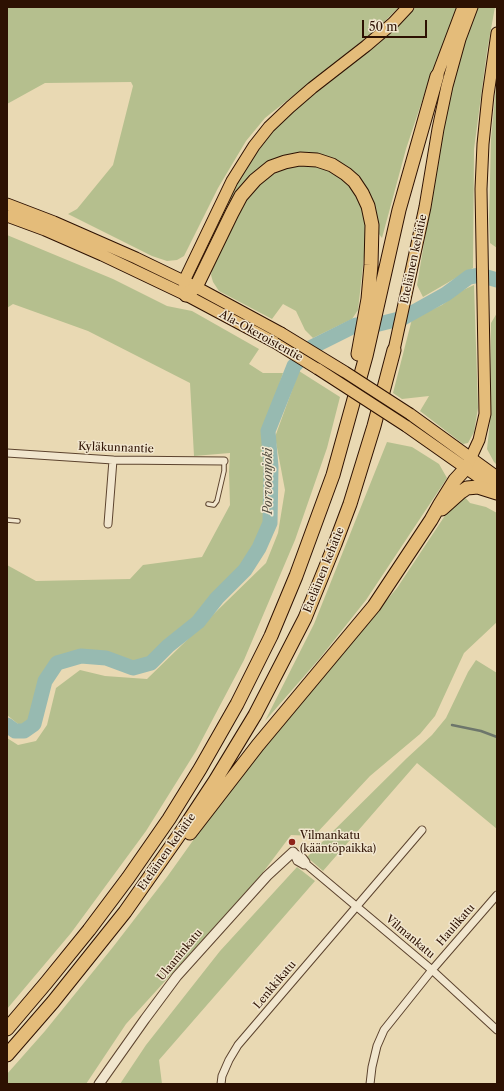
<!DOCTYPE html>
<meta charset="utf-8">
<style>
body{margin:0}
#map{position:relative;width:504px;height:1091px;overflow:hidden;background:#e9d9b3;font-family:"Libre Caslon Text",serif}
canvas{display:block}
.frame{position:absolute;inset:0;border:8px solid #2d1102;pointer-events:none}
.scale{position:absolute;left:362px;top:20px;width:65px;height:18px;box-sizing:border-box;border:2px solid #2d1102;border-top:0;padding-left:5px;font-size:12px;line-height:14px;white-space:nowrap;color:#2d1102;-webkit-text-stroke:3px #f1e6ce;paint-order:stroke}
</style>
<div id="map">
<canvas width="504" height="1091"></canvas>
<div class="frame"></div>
<div class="scale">50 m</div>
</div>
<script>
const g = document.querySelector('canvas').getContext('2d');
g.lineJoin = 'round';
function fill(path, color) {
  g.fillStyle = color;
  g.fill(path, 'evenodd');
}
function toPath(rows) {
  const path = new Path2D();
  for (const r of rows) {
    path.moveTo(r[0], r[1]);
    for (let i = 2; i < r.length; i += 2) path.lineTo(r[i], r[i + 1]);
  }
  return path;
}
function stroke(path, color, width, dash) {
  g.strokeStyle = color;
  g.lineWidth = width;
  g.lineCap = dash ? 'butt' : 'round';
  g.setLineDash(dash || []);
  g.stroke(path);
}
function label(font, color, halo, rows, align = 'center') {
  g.font = font + ' "Libre Caslon Text",serif';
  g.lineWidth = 3;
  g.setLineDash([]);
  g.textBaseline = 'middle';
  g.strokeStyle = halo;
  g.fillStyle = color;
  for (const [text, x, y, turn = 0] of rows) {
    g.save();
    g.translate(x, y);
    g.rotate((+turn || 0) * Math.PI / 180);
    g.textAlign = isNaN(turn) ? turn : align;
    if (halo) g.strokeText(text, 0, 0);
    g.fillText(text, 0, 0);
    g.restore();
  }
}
fill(toPath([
 [7,7,399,7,376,30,265,118,246,141,218,188,184,256,177,260,167,261,152,256,68,214,77,209,113,165,133,86,131,82,45,83,7,104],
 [416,7,457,7,428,83,406,149,382,238,379,234,375,208,356,176,296,154,274,159,255,171,205,255,202,252,244,169,272,132,304,102,378,44],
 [478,7,495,7,487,51,474,149,473,268,423,297,417,285,445,119,456,72,472,20],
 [497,76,497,248,490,243,489,219,491,139],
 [296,165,319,166,335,174,353,189,365,209,367,230,358,310,352,319,313,338,305,330,296,311,283,304,272,319,219,291,213,282,211,275,214,261,246,199,273,172],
 [7,235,113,279,167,306,192,311,259,349,249,364,263,373,283,373,264,431,266,469,263,526,252,550,240,567,214,594,195,619,148,658,132,661,107,653,82,651,56,657,39,681,29,722,23,724,18,724,7,715,7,565,36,581,130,579,143,565,202,557,230,505,229,472,230,453,194,456,190,383,88,331,13,304,7,308],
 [474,285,478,408,474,432,468,443,463,444,420,411,429,396,402,399,393,393,412,319,442,305,463,290],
 [497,313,497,465,494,462,487,449,490,422,491,323],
 [299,371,340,397,327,448,295,540,244,660,196,751,146,831,71,933,7,1009,7,738,18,745,36,741,47,725,56,688,80,670,105,676,147,679,266,563,278,533,285,490,275,437],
 [387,442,412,447,439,464,447,478,366,600,320,658,265,721,314,624],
 [463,495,470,503,486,507,497,513,497,622,464,653,435,716,420,734,370,776,314,836,291,835,258,879,126,1024,86,1084,7,1084,7,1074,45,1031,113,947,167,877,246,766,397,588,448,511],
 [476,660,497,673,497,829,417,763,323,871,307,857,407,758,432,735,446,718,468,672],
 [297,867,315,881,159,1060,162,1084,120,1084,146,1045,220,951]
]), '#b5bf8e');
stroke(toPath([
 [452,725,481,731,497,737]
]), '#6d766b', 2.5);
stroke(toPath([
 [7,725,15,731,24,731,34,724,45,681,57,663,81,656,106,658,133,668,151,663,168,646,198,622,217,598,245,570,259,548,270,523,271,467,268,431,294,366,312,347,356,325,371,326,403,318,446,294,469,277,480,275,497,280]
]), '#97bab1', 15);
const service = toPath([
 [208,504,214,505,217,501,224,471,224,461],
 [7,520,18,521]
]);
const minor = toPath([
 [7,453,113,460,224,461],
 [108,524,113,460],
 [293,852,297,861,304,865,306,864,432,970,497,1030],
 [293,852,303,858,306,862,306,864],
 [221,1084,222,1076,229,1060,238,1045,422,830],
 [370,1084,372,1067,377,1046,384,1030,432,970,497,895]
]);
const tertiary = toPath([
 [99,1084,145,1019,177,976,267,876,293,852]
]);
const primary = toPath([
 [7,204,54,222,136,258,196,287,281,333],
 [7,216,45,230,102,255,186,295,276,343,318,369],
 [410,414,497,477],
 [406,426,497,490]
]);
const trunk = toPath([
 [437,76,463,7],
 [186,295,184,281,232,181,254,146,269,127,290,107,312,88,366,46,393,23,408,7],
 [394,350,425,207,438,129,447,86,460,39,472,7],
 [466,468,479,440,485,414,481,189,483,144,488,95,497,33]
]);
const motorway = toPath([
 [186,295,196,287,232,213,241,196,255,180,271,167,285,162,300,159,317,160,332,165,346,174,354,181,362,193,368,206,372,225,371,265,368,299,358,354],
 [442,509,461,492,467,488,478,487,497,493],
 [190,833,258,745,374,606,431,520,440,504,455,480,466,468],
 [7,1029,46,983,89,930,128,878,169,819,200,769,237,704,271,636,296,576,333,475,366,356,399,210,437,76],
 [7,1055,53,1002,125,912,184,828,215,781,255,715,305,618,335,544,350,504,374,426,394,350]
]);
stroke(service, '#5c432e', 5.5);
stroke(minor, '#5c432e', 9);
stroke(tertiary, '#5c432e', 11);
stroke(primary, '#2d1102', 13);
stroke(trunk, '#2d1102', 13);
stroke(motorway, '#2d1102', 15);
stroke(service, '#f1e6ce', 3.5);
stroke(minor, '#f1e6ce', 7);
stroke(tertiary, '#f1e6ce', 9);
stroke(primary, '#e4bc7a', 11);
stroke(trunk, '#e4bc7a', 11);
stroke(motorway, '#e4bc7a', 13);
const primaryBridge = toPath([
 [281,333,345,372,410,414],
 [318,369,406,426]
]);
stroke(primaryBridge, '#2d1102', 13, []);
stroke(primaryBridge, '#e4bc7a', 11);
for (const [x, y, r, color] of [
 [292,842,4,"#8f2418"]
]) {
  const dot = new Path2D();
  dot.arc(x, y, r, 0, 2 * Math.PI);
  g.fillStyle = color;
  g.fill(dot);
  stroke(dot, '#f1e6ce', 1.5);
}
label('11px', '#2d1102', '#f1e6ce', [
 ["Eteläinen kehätie",414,259,-78],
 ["Ala-Okeroistentie",261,336,29],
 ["Kyläkunnantie",116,448,2],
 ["Eteläinen kehätie",324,570,-68],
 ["Eteläinen kehätie",167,852,-55],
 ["Haulikatu",456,925,-49],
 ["Vilmankatu",410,937,40],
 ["Ulaaninkatu",180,955,-50],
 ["Lenkkikatu",275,985,-50]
]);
label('11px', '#2d1102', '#f1e6ce', [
 ["Vilmankatu",300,836],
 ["(kääntöpaikka)",300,849]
], 'left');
label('italic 12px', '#524c3f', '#f1e6ce', [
 ["Porvoonjoki",269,481,-90]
]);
</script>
